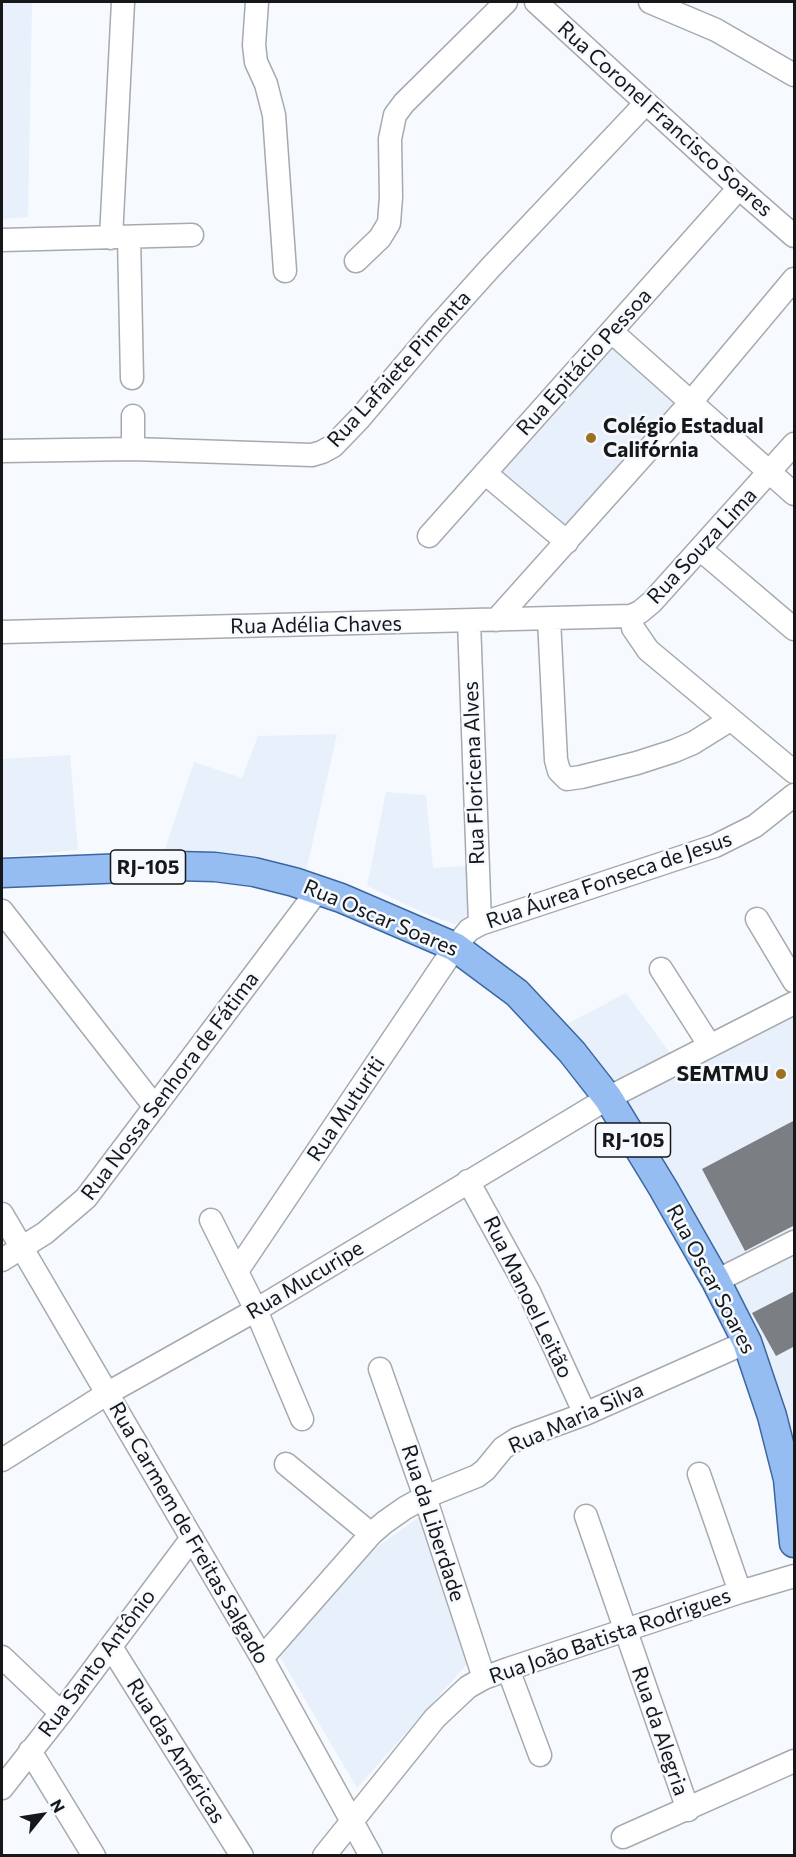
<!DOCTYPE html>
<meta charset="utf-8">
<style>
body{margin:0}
#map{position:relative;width:796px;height:1857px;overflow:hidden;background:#f6faff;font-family:Commissioner,sans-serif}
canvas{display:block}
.frame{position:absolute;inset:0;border:3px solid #151718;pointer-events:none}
.north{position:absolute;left:12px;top:1785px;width:60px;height:60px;-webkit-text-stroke:4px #f6faff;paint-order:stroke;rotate:60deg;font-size:16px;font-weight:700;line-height:24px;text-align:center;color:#151718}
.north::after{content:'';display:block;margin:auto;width:21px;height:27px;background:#151718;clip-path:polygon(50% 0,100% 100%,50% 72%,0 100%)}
</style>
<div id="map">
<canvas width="796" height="1857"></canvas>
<div class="frame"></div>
<div class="north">N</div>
</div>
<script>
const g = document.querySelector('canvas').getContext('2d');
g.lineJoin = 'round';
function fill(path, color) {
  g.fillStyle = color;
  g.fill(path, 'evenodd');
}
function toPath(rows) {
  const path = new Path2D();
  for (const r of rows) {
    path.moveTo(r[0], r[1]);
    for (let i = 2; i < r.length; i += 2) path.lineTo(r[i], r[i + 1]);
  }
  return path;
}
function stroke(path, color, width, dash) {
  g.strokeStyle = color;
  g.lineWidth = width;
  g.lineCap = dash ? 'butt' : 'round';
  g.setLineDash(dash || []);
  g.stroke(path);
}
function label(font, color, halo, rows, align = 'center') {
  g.font = font + ' Commissioner,sans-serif';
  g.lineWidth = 5;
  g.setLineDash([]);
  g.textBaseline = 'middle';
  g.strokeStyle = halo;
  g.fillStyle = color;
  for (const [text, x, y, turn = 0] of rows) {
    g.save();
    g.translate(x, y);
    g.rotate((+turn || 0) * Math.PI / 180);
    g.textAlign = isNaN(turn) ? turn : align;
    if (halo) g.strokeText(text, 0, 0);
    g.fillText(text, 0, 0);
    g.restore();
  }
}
fill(toPath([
 [2,2,32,2,28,217,2,219],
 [612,336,685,405,573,540,495,472],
 [337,734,306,872,242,856,164,852,194,762,242,778,258,736],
 [70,755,78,850,2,857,2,759],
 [386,792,426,795,433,868,467,866,471,915,455,924,428,915,367,886],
 [626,993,670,1053,613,1081,567,1024],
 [794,1016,794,1231,722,1269,625,1100],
 [794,1251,794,1466,781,1412,733,1282],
 [419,1517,468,1663,357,1788,279,1655,373,1550]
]), '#e8f0fc');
fill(toPath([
 [795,1120,795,1225,745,1251,702,1169],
 [795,1291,795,1346,776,1356,752,1313]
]), '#7b7f83');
const minor = toPath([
 [257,2,254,45,256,62,266,84,274,115,285,271],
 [536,2,739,188,794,236],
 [650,2,716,30,794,75],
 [129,237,132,378],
 [111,238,123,2],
 [2,240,192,235],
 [356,261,380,238,389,223,391,197,390,139,395,115,404,103,506,2],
 [612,332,794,494],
 [133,416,133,449],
 [2,451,133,449,312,455,322,452,333,446,360,418,437,327,491,267,646,103],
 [485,473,567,542],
 [429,536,739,188],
 [701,550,794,629],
 [631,616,633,628,648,650,794,772],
 [549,619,556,760,559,771,567,779,581,777,637,763,674,751,693,743,730,720],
 [496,620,691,402,794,279],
 [469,621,480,924],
 [2,632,631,616,640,612,652,602,794,444],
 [2,911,155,1107],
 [757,919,794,981],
 [661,969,710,1046],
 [468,1181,529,1292,585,1414],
 [2,1214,262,1658,371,1856],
 [211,1220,256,1310,302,1419],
 [2,1260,45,1233,86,1198,318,890],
 [237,1271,455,947,469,930,480,924,715,846,755,826,794,795],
 [716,1281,794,1242],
 [380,1369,425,1497,484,1678],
 [2,1460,108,1393,256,1310,608,1098,794,1003],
 [286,1464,371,1534],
 [699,1474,740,1592],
 [586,1516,688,1810],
 [111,1647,242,1856],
 [2,1657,61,1713],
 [262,1658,371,1534,385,1522,405,1508,425,1497,477,1476,485,1470,503,1448,517,1439,585,1414,747,1342],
 [508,1669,540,1755],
 [30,1751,94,1856],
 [2,1788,61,1713,192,1538],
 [623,1837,794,1761],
 [324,1856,435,1718,468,1687,484,1678,508,1669,740,1592,794,1576]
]);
const major = toPath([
 [2,873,176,866,215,867,254,872,294,882,341,898,455,947,517,993,572,1052,608,1098,663,1188,716,1281,747,1342,772,1416,788,1479,794,1543]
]);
stroke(minor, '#a6a9ae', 25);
stroke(major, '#3b669f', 31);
stroke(minor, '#fff', 22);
stroke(major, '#96bdf1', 28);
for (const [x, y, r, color] of [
 [591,438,6,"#9d6f20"],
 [781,1074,6,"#9d6f20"]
]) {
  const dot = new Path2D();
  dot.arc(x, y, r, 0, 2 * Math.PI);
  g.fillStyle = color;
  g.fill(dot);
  stroke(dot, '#f6faff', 2);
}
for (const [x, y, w] of [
 [148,867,75],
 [633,1140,75]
]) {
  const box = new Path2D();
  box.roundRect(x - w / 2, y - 17, w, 34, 4.5);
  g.fillStyle = '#f6faff';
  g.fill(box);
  stroke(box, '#151718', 1.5);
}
label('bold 20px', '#151718', null, [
 ["RJ-105",148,867],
 ["RJ-105",633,1140]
]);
label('21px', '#151718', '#f6faff', [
 ["Rua Coronel Francisco Soares",665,119,42],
 ["Rua Epitácio Pessoa",584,362,-48],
 ["Rua Lafaiete Pimenta",399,369,-48],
 ["Rua Souza Lima",702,546,-47],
 ["Rua Adélia Chaves",316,625,-1],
 ["Rua Floricena Alves",474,773,-92],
 ["Rua Áurea Fonseca de Jesus",609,880,-19],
 ["Rua Oscar Soares",381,918,23],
 ["Rua Nossa Senhora de Fátima",170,1086,-53],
 ["Rua Muturiti",346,1109,-56],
 ["Rua Oscar Soares",711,1279,62],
 ["Rua Mucuripe",305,1280,-31],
 ["Rua Manoel Leitão",528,1297,64],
 ["Rua Maria Silva",576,1418,-24],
 ["Rua da Liberdade",433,1523,72],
 ["Rua Carmem de Freitas Salgado",189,1533,60],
 ["Rua João Batista Rodrigues",610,1636,-19],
 ["Rua Santo Antônio",97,1663,-53],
 ["Rua da Alegria",660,1731,71],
 ["Rua das Américas",176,1751,58]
]);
label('bold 21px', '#151718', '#f6faff', [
 ["Colégio Estadual",603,426],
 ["Califórnia",603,450],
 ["SEMTMU",769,1074,"right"]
], 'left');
</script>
